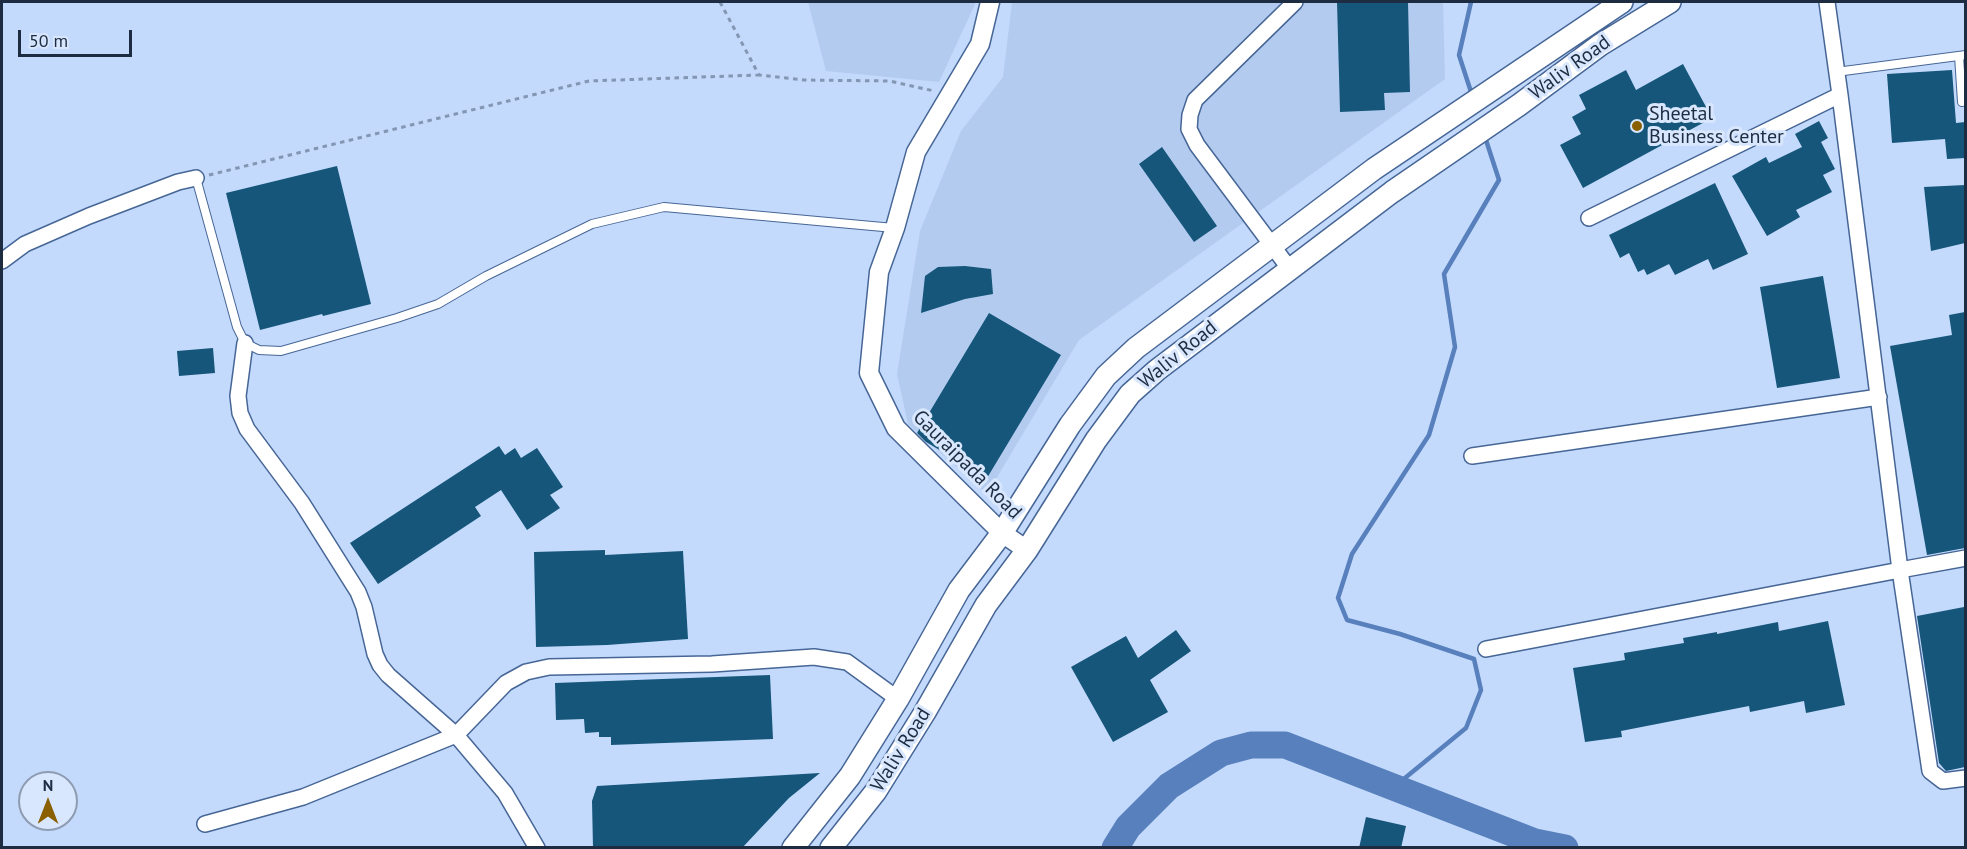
<!DOCTYPE html>
<style>
body{margin:0}
#map{position:relative;width:1967px;height:849px;overflow:hidden;background:#c4dafc;font-family:"PT Sans",sans-serif}
canvas{display:block}
.frame{position:absolute;inset:0;border:3px solid #1e2c41;pointer-events:none}
.north{position:absolute;left:18px;top:771px;width:60px;height:60px;box-sizing:border-box;background:#d8e7fd;border:2px solid #8e9cb2;border-radius:50%;rotate:0deg;font-size:16px;font-weight:700;line-height:24px;text-align:center;color:#1e2c41}
.north::after{content:'';display:block;margin:auto;width:21px;height:27px;background:#895f00;clip-path:polygon(50% 0,100% 100%,50% 72%,0 100%)}
.scale{position:absolute;left:18px;top:30px;width:114px;height:27px;box-sizing:border-box;border:3px solid #1e2c41;border-top:0;padding-left:8px;font-size:18px;line-height:21px;white-space:nowrap;color:#1e2c41;-webkit-text-stroke:4px #d8e7fd;paint-order:stroke}
</style>
<div id="map">
<canvas width="1967" height="849"></canvas>
<div class="frame"></div>
<div class="north">N</div>
<div class="scale">50 m</div>
</div>
<script>
const g = document.querySelector('canvas').getContext('2d');
g.lineJoin = 'round';
function fill(path, color) {
  g.fillStyle = color;
  g.fill(path, 'evenodd');
}
function toPath(rows) {
  const path = new Path2D();
  for (const r of rows) {
    path.moveTo(r[0], r[1]);
    for (let i = 2; i < r.length; i += 2) path.lineTo(r[i], r[i + 1]);
  }
  return path;
}
function stroke(path, color, width, dash) {
  g.strokeStyle = color;
  g.lineWidth = width;
  g.lineCap = dash ? 'butt' : 'round';
  g.setLineDash(dash || []);
  g.stroke(path);
}
function label(font, color, halo, rows, align = 'center') {
  g.font = font + ' "PT Sans",sans-serif';
  g.lineWidth = 6;
  g.setLineDash([]);
  g.textBaseline = 'middle';
  g.strokeStyle = halo;
  g.fillStyle = color;
  for (const [text, x, y, turn = 0] of rows) {
    g.save();
    g.translate(x, y);
    g.rotate((+turn || 0) * Math.PI / 180);
    g.textAlign = isNaN(turn) ? turn : align;
    if (halo) g.strokeText(text, 0, 0);
    g.fillText(text, 0, 0);
    g.restore();
  }
}
fill(toPath([
 [808,2,976,2,939,82,826,71],
 [1012,2,1443,2,1445,79,1079,340,987,494,908,424,897,374,920,231,961,131,1003,77]
]), '#b4cbf0');
stroke(toPath([
 [1471,2,1459,55,1472,95],
 [1394,787,1466,728,1481,690,1474,659,1400,634,1347,620,1338,598,1352,554,1429,435,1455,347,1444,274,1499,180,1485,137]
]), '#5780bd', 4.5);
stroke(toPath([
 [1115,848,1128,827,1169,786,1221,753,1251,745,1285,745,1535,842,1565,848]
]), '#5780bd', 27);
fill(toPath([
 [1337,2,1408,2,1410,92,1384,93,1385,110,1340,112],
 [1683,64,1712,118,1583,188,1560,145,1581,134,1572,117,1586,109,1579,95,1626,70,1636,90],
 [1952,70,1956,123,1965,122,1965,158,1947,159,1945,139,1892,143,1887,74],
 [1819,121,1828,138,1821,142,1835,169,1823,175,1832,192,1796,210,1800,217,1767,236,1732,176,1766,157,1769,163,1802,147,1795,134],
 [1162,147,1217,226,1194,242,1139,164],
 [337,166,371,304,323,316,322,314,260,330,226,193],
 [1715,183,1748,254,1713,270,1708,259,1675,275,1669,264,1647,275,1644,269,1638,272,1629,253,1620,258,1609,235],
 [1965,185,1965,243,1931,251,1924,187],
 [965,266,991,269,993,294,965,299,921,313,925,276,938,267],
 [1823,276,1840,378,1777,388,1760,287],
 [1965,312,1965,548,1927,555,1890,346,1952,335,1949,315],
 [989,313,1061,355,987,478,926,442,917,433],
 [213,348,215,373,179,376,177,351],
 [499,446,505,455,515,448,521,458,537,448,563,487,550,495,560,508,527,530,501,490,475,507,481,516,378,584,350,543],
 [605,550,605,555,683,551,688,639,607,645,536,647,534,552],
 [1964,607,1965,767,1946,771,1939,763,1917,616],
 [1828,621,1845,705,1806,713,1804,701,1750,712,1749,706,1621,731,1622,737,1585,742,1573,668,1625,660,1624,653,1684,643,1683,638,1717,632,1717,634,1778,622,1779,631],
 [1176,630,1191,651,1150,680,1168,712,1113,742,1071,667,1126,636,1138,658],
 [770,675,773,739,611,745,611,737,599,737,599,732,585,733,584,719,556,720,555,683],
 [820,773,789,798,742,848,593,848,592,801,597,786],
 [1366,817,1406,826,1401,848,1359,848]
]), '#15567a');
const service = toPath([
 [1959,56,1962,102],
 [1836,72,1966,55],
 [196,178,237,327,245,343,259,350,281,351,397,318,438,304,486,276,592,224,664,207,894,228]
]);
const minor = toPath([
 [1827,2,1840,95,1900,570,1966,558],
 [1589,218,1840,95],
 [2,261,25,244,89,216,178,182,196,178],
 [1289,268,1197,145,1189,129,1190,115,1195,100,1295,2],
 [245,343,238,396,240,413,247,429,302,503,358,592,364,607,375,654,380,665,388,675,456,735,505,793,537,848],
 [1472,456,1879,397],
 [1486,649,1900,570,1930,771,1943,781,1966,778],
 [205,824,303,797,456,735,506,683,526,672,549,667,712,664,814,657,847,662,898,699]
]);
const tertiary = toPath([
 [990,2,980,44,916,152,895,228,879,272,869,373,896,428,1002,533,1027,550]
]);
const secondary = toPath([
 [793,848,850,776,898,699,959,590,1002,533,1070,425,1106,376,1136,348,1374,169,1622,2],
 [831,848,876,791,925,712,986,605,1027,550,1096,440,1130,394,1157,370,1392,192,1519,105,1600,45,1670,2]
]);
stroke(service, '#466696', 10);
stroke(minor, '#466696', 18);
stroke(tertiary, '#466696', 21);
stroke(secondary, '#466696', 24);
stroke(toPath([
 [720,2,759,75,804,80,890,81,934,91],
 [209,175,589,81,759,75]
]), '#8396b3', 3, [4.5, 4.5]);
stroke(service, '#fff', 8);
stroke(minor, '#fff', 15);
stroke(tertiary, '#fff', 18);
stroke(secondary, '#fff', 21);
for (const [x, y, r, color] of [
 [1637,126,6,"#895f00"]
]) {
  const dot = new Path2D();
  dot.arc(x, y, r, 0, 2 * Math.PI);
  g.fillStyle = color;
  g.fill(dot);
  stroke(dot, '#d8e7fd', 2);
}
label('20px', '#1e2c41', '#d8e7fd', [
 ["Waliv Road",1570,68,-36],
 ["Waliv Road",1178,355,-39],
 ["Gauraipada Road",967,465,45],
 ["Waliv Road",901,750,-58]
]);
label('20px', '#1e2c41', '#d8e7fd', [
 ["Sheetal",1649,114],
 ["Business Center",1649,137]
], 'left');
</script>
